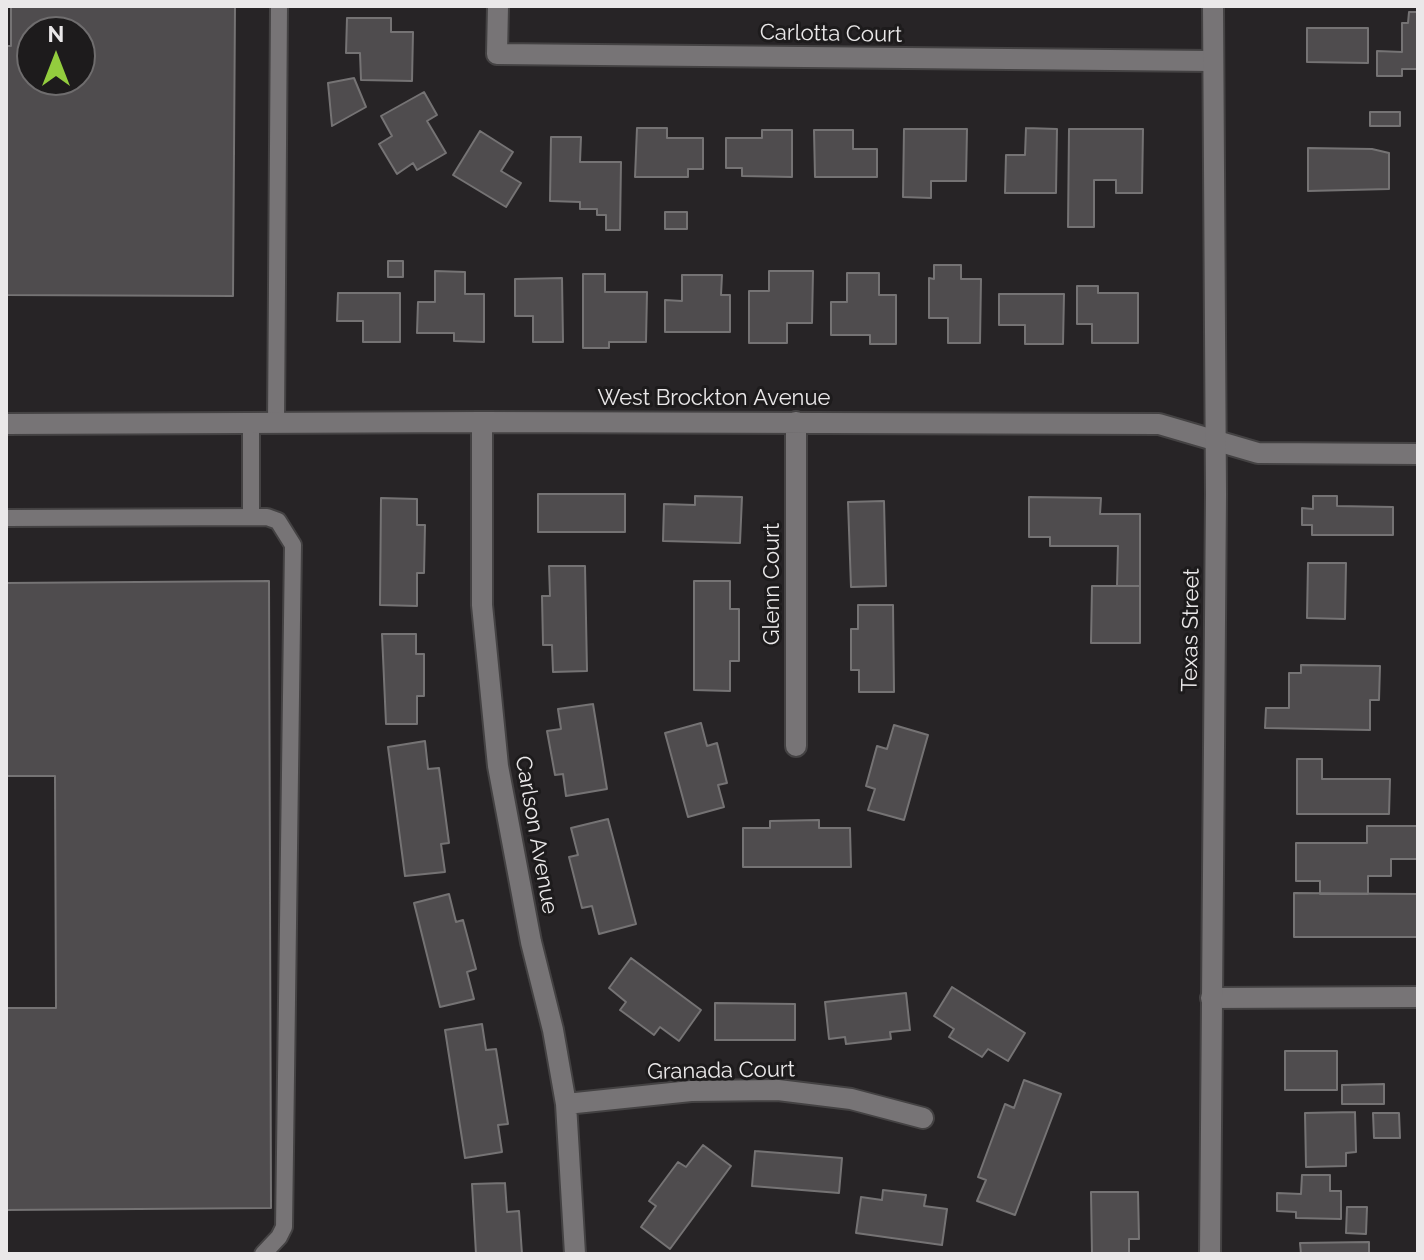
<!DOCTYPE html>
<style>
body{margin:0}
#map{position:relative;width:1424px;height:1260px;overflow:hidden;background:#272426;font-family:Raleway,sans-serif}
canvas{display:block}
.frame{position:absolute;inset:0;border:8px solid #eae8e9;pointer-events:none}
.north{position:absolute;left:16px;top:16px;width:80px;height:80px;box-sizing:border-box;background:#1d1b1c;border:2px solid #6f6d6e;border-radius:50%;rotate:0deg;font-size:22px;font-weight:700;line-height:32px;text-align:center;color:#eae8e9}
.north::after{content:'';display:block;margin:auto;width:28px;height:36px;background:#93cd3e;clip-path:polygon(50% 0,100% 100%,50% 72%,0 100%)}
</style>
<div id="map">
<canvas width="1424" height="1260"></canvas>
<div class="frame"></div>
<div class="north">N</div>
</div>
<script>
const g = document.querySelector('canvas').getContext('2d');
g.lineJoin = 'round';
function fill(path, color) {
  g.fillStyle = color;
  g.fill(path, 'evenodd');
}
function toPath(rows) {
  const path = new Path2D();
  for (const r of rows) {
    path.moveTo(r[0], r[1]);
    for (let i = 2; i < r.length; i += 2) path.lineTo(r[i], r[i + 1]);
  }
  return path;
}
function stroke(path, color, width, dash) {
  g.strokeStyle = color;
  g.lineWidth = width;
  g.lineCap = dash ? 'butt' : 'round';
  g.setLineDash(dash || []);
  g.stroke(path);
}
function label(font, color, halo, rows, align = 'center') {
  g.font = font + ' Raleway,sans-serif';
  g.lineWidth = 6;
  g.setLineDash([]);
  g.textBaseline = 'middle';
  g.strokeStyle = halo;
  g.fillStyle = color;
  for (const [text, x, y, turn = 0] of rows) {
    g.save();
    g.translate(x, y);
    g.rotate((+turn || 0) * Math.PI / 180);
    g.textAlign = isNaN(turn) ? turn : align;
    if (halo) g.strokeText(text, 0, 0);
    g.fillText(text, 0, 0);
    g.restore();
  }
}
const building = toPath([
 [11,6,235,6,233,296,6,295,6,46,11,46,11,6],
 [32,32,80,32,80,80,32,80,32,32],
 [1409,12,1418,12,1418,69,1402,69,1402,76,1377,76,1377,51,1402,52,1402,23,1408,23,1409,12],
 [347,18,391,18,391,32,413,32,412,81,361,80,360,53,346,53,347,18],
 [1307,28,1368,28,1368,63,1307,62,1307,28],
 [354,78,366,107,332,126,328,83,354,78],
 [424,92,437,115,427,121,446,153,417,170,413,163,397,174,379,144,392,136,381,116,424,92],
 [1370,112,1400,112,1400,126,1370,126,1370,112],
 [637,128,667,128,667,138,703,138,703,169,688,169,688,177,635,177,637,128],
 [1026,128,1057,129,1056,193,1005,193,1006,155,1025,155,1026,128],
 [904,129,967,129,966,181,931,181,931,198,903,197,904,129],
 [1069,129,1143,129,1142,193,1116,193,1116,180,1094,180,1094,227,1068,227,1069,129],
 [762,130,792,130,792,177,742,176,742,168,726,168,726,138,762,138,762,130],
 [814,130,853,130,853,149,877,149,877,177,815,177,814,130],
 [480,131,513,152,501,171,521,183,506,207,453,175,480,131],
 [551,137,581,137,580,162,621,162,620,230,606,230,606,215,597,215,597,209,580,209,580,202,550,201,551,137],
 [1308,148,1372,149,1389,153,1389,189,1308,191,1308,148],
 [665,212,687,212,687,229,665,229,665,212],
 [388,261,403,261,403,277,388,277,388,261],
 [934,265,961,265,961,279,981,279,980,343,948,343,948,318,929,318,929,278,934,279,934,265],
 [435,271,465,272,465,294,484,294,484,342,454,341,454,333,417,333,418,302,435,302,435,271],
 [769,271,813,271,812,323,787,323,787,343,749,343,749,291,769,291,769,271],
 [847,273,879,273,879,295,896,295,896,344,870,344,870,335,831,335,831,302,847,302,847,273],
 [583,274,605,274,605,292,647,292,646,342,609,342,609,348,583,348,583,274],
 [682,275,722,275,721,295,730,295,730,332,665,332,665,300,682,301,682,275],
 [562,278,563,342,533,342,533,316,515,316,515,279,562,278],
 [1077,286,1098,286,1098,293,1138,293,1138,343,1092,343,1092,324,1077,324,1077,286],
 [338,293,400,293,400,342,363,342,363,321,337,321,338,293],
 [999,294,1064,294,1063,344,1025,344,1025,325,999,325,999,294],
 [538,494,625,494,625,532,538,532,538,494],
 [695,496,742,497,740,543,663,541,664,504,695,505,695,496],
 [1313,496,1337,496,1337,506,1393,507,1393,535,1312,535,1312,525,1302,525,1302,508,1313,509,1313,496],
 [1029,497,1101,498,1100,514,1140,514,1140,586,1117,586,1118,546,1050,546,1050,537,1029,537,1029,497],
 [381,498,417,499,417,525,425,525,424,573,417,573,417,606,380,605,381,498],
 [884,501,886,586,851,587,848,502,884,501],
 [1308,563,1346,563,1345,619,1307,618,1308,563],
 [549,566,585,566,587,671,553,672,552,645,543,645,542,596,550,596,549,566],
 [269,581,271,1208,6,1210,6,1008,56,1008,55,776,6,776,6,583,269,581],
 [694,581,730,581,730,609,739,609,739,661,730,661,730,691,694,690,694,581],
 [1092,586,1140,586,1140,643,1091,643,1092,586],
 [858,605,893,605,894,692,859,692,859,670,851,670,851,629,858,629,858,605],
 [382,634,416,634,416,654,424,654,424,696,417,696,417,724,386,724,382,634],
 [1301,665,1380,666,1379,700,1370,700,1370,730,1265,728,1266,708,1289,708,1289,673,1301,673,1301,665],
 [593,704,607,789,566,796,563,774,555,775,547,731,561,729,558,709,593,704],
 [701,723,707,746,717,743,727,783,718,785,724,807,688,817,665,733,701,723],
 [894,725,928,735,904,820,868,810,875,789,866,786,877,746,887,749,894,725],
 [425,741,428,769,439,768,449,843,441,844,445,872,405,876,388,747,425,741],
 [1297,759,1322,759,1322,779,1390,779,1389,814,1297,814,1297,759],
 [608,819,636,924,599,934,592,906,582,908,569,857,578,855,571,828,608,819],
 [819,820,819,828,850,828,851,867,743,867,743,828,770,828,770,821,819,820],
 [1367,826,1418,826,1418,859,1391,859,1391,876,1368,876,1368,894,1320,894,1320,881,1296,881,1296,843,1367,843,1367,826],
 [1294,893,1418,894,1418,937,1294,937,1294,893],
 [449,894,456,922,463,920,476,969,467,972,474,999,440,1007,414,903,449,894],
 [631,958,701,1010,679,1041,660,1027,654,1035,620,1010,626,1002,609,988,631,958],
 [952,987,1025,1033,1008,1061,988,1049,982,1057,949,1037,954,1029,934,1016,952,987],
 [906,993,910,1030,890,1032,891,1039,846,1044,845,1037,829,1039,825,1002,906,993],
 [715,1003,795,1004,795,1040,715,1040,715,1003],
 [482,1024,486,1050,496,1049,508,1124,498,1125,502,1152,465,1158,445,1030,482,1024],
 [1285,1051,1337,1051,1337,1090,1285,1090,1285,1051],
 [1024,1080,1061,1094,1015,1215,977,1201,986,1180,978,1177,1005,1104,1014,1108,1024,1080],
 [1384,1084,1384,1104,1342,1104,1342,1085,1384,1084],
 [1355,1112,1356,1152,1346,1153,1346,1166,1306,1167,1305,1113,1355,1112],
 [1373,1113,1399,1113,1400,1138,1374,1138,1373,1113],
 [703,1145,731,1166,670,1249,641,1227,656,1206,649,1201,678,1162,686,1167,703,1145],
 [755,1151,842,1158,839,1193,752,1186,755,1151],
 [1302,1175,1330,1175,1330,1191,1341,1191,1341,1219,1296,1218,1296,1212,1277,1211,1277,1193,1301,1194,1302,1175],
 [505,1183,507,1212,519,1211,522,1254,476,1254,472,1184,505,1183],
 [883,1190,926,1195,924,1206,947,1209,942,1245,856,1233,861,1197,882,1200,883,1190],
 [1091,1192,1138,1192,1139,1239,1129,1239,1129,1254,1092,1254,1091,1192],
 [1347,1207,1367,1207,1366,1234,1346,1233,1347,1207],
 [1369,1242,1369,1254,1301,1254,1300,1243,1369,1242]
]);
fill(building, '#4f4c4e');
stroke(building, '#757374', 2);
const service = toPath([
 [251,423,251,516],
 [276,423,279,6],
 [6,518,267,517,278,521,293,545,284,1227,279,1237,263,1254]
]);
const minor = toPath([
 [498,6,497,54,1213,61],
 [482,422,482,605,498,766,531,942,553,1030,566,1104,575,1254],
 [796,422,796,746],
 [6,424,482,422,1159,424,1258,453,1418,454],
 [1211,998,1418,997],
 [566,1104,691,1091,778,1090,851,1099,923,1118]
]);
const tertiary = toPath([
 [1210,1254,1216,494,1213,6]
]);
stroke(service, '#444243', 20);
stroke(minor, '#444243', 24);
stroke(tertiary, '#444243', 24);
stroke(service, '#777476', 16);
stroke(minor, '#777476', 20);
stroke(tertiary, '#777476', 20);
label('22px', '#eae8e9', '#1d1b1c', [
 ["Carlotta Court",831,34,1],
 ["West Brockton Avenue",714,398],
 ["Glenn Court",772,584,-90],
 ["Texas Street",1191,630,-89],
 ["Carlson Avenue",536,835,80],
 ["Granada Court",721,1071,-1]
]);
</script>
